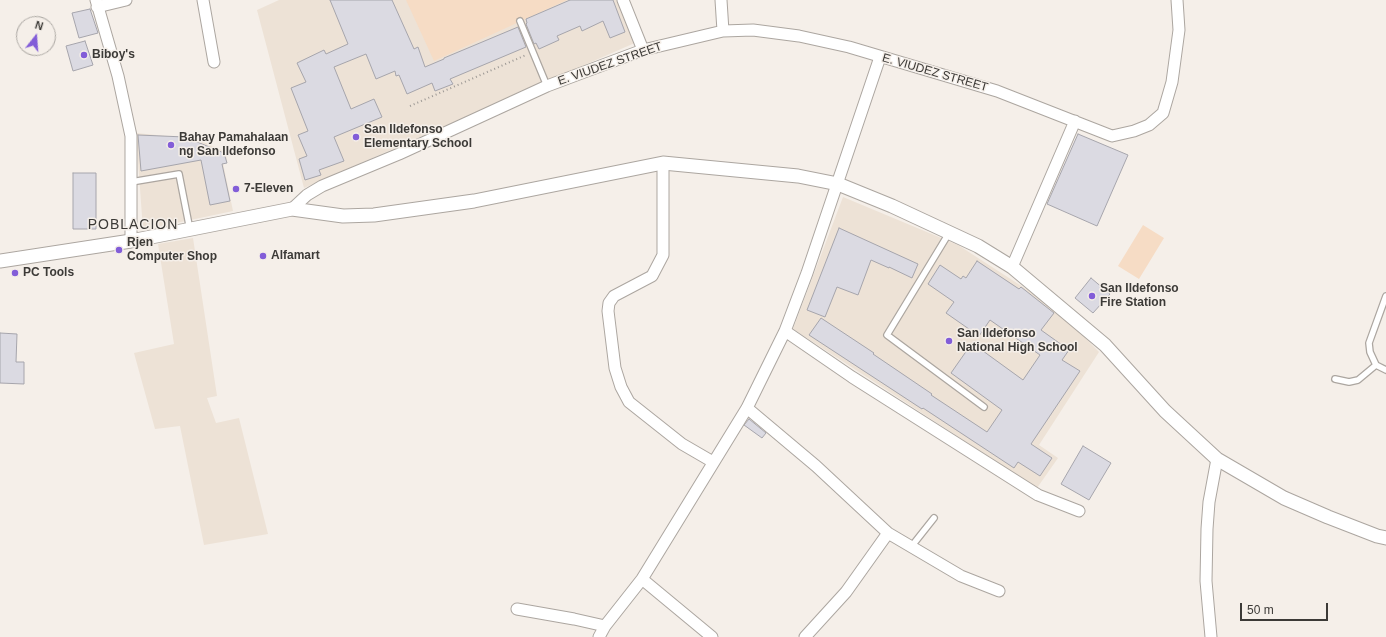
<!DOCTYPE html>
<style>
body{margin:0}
#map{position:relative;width:1386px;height:637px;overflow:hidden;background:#f5efe9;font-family:Arial,sans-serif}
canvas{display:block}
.north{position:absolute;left:16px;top:16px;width:40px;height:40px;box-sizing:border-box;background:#f5efe9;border:1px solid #aba7a2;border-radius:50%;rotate:17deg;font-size:11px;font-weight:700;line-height:16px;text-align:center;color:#3c3a37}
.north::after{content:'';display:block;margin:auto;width:14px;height:18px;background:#825dd8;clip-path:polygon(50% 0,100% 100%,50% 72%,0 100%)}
.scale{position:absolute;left:1240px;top:603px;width:88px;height:18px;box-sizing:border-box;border:2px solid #3c3a37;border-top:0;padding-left:5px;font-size:12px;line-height:14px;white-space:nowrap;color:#3c3a37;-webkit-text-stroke:3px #f5efe9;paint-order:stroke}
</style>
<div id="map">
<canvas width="1386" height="637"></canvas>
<div class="north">N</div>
<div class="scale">50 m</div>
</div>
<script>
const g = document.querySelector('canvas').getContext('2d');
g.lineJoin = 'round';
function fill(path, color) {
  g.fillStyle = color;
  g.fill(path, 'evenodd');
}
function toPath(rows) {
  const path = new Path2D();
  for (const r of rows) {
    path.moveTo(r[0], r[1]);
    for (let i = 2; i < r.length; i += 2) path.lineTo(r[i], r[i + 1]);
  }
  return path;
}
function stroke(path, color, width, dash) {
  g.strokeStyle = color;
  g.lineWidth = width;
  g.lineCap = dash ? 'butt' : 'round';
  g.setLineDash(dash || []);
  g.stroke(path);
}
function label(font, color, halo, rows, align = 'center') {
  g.font = font + ' Arial,sans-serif';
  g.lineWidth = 3;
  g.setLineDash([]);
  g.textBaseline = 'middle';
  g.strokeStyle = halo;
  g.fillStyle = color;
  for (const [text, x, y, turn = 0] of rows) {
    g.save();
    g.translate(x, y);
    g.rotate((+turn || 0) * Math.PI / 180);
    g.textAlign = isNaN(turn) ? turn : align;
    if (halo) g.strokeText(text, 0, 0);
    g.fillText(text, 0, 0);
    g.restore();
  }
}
fill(toPath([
 [279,0,619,0,637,42,304,188,257,10],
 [136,133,197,139,226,152,227,162,223,163,233,211,143,230],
 [843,197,958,245,1057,309,1099,352,1039,445,1058,458,1037,488,793,329],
 [193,238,217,396,207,398,216,423,239,418,268,534,204,545,180,426,155,429,134,353,174,344,158,244]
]), '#ede2d6');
fill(toPath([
 [406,0,567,0,434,61],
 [1143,225,1164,238,1139,279,1118,266]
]), '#f6dcc5');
const building = toPath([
 [330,0,392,0,414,49,418,47,425,67,444,59,444,58,518,27,526,47,450,79,453,84,435,91,432,83,407,94,399,75,396,76,395,71,376,79,366,54,334,67,351,109,374,99,382,117,334,137,344,161,319,170,321,175,305,180,299,159,307,156,298,135,308,131,291,88,306,82,297,63,324,50,326,54,348,44,330,0],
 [570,0,613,0,625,32,610,38,603,21,582,31,580,26,557,36,559,40,539,49,536,43,534,44,526,24,527,23,526,19,570,0],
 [90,9,98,33,79,38,72,13,90,9],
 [85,41,93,65,73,71,66,46,85,41],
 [1078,134,1128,155,1097,226,1047,204,1078,134],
 [138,135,185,137,224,153,227,163,222,164,230,201,210,205,201,160,141,171,138,135],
 [73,173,96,173,96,229,73,229,73,173],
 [839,228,918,264,912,278,889,267,889,268,871,260,858,295,837,287,825,317,807,310,839,228],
 [977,261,1019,289,1021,287,1054,313,1041,330,1069,350,1062,360,1080,371,1031,444,1052,458,1040,476,1018,462,1014,468,923,408,922,409,809,335,821,318,874,353,873,354,932,394,931,395,987,432,1002,410,951,373,972,343,1023,380,1040,355,990,320,979,336,946,313,954,302,928,284,940,265,961,279,963,276,966,278,977,261],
 [1091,278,1110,294,1093,313,1075,298,1091,278],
 [0,333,17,334,16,362,24,362,24,384,0,383,0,333],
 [749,419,766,433,762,438,744,425,749,419],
 [1083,446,1111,463,1089,500,1061,484,1083,446]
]);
fill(building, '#dbdae2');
stroke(building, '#a6a5ac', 1);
const service = toPath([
 [520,21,547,86],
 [131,182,179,174,190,230],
 [949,233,887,335,984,407],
 [1386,296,1369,343,1370,352,1376,365,1386,370],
 [1335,379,1349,382,1358,380,1376,365],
 [911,547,934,518]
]);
const minor = toPath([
 [96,0,118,76,131,136,131,241],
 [203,0,214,62],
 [623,0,643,50],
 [721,0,723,31],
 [97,7,126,0],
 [663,163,663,255,652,276,614,296,609,303,608,311,615,368,621,387,629,402,682,444,713,462],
 [292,209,307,195,322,186,399,154,547,86,643,50,723,31,753,30,799,36,849,47,997,91,1112,136,1134,131,1149,125,1163,113,1172,82,1179,30,1177,0],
 [1012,267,1075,121],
 [785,331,852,377,1038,495,1079,511],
 [747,408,816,466,888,533,961,576,999,591],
 [642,579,712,637],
 [517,609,574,619,605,626],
 [599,637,605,626,642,579,747,408,785,331,807,273,880,57],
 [805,637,846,592,888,533],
 [1211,637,1206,581,1207,529,1209,502,1217,459]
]);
const tertiary = toPath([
 [0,261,131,241,292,209,343,216,374,215,474,201,663,163,798,176,838,184,892,206,978,246,1012,267,1105,345,1165,411,1217,459,1284,498,1328,517,1377,536,1386,538]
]);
stroke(service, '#aca6a0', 8);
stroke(minor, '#aca6a0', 13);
stroke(tertiary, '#aca6a0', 15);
stroke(toPath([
 [410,106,526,55]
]), '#9c9894', 2, [1, 3]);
stroke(service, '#fff', 5.5);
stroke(minor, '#fff', 11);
stroke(tertiary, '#fff', 13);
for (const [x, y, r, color] of [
 [84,55,4,"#825dd8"],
 [356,137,4,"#825dd8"],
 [171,145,4,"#825dd8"],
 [236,189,4,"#825dd8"],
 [119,250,4,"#825dd8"],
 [263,256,4,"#825dd8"],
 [15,273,4,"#825dd8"],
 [1092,296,4,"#825dd8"],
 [949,341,4,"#825dd8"]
]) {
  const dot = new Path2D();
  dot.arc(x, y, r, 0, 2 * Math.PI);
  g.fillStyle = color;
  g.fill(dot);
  stroke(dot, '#f5efe9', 1.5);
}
label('bold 12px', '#3c3a37', '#f5efe9', [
 ["Biboy's",92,55],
 ["San Ildefonso",364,130],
 ["Elementary School",364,144],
 ["Bahay Pamahalaan",179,138],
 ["ng San Ildefonso",179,152],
 ["7-Eleven",244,189],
 ["Rjen",127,243],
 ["Computer Shop",127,257],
 ["Alfamart",271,256],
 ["PC Tools",23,273],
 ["San Ildefonso",1100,289],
 ["Fire Station",1100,303],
 ["San Ildefonso",957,334],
 ["National High School",957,348]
], 'left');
label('12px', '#3c3a37', '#f5efe9', [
 ["E. VIUDEZ STREET",610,64,-19],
 ["E. VIUDEZ STREET",935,73,16]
]);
g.letterSpacing = '1px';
label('14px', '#3c3a37', '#f5efe9', [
 ["POBLACION",133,225]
]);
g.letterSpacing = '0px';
</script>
